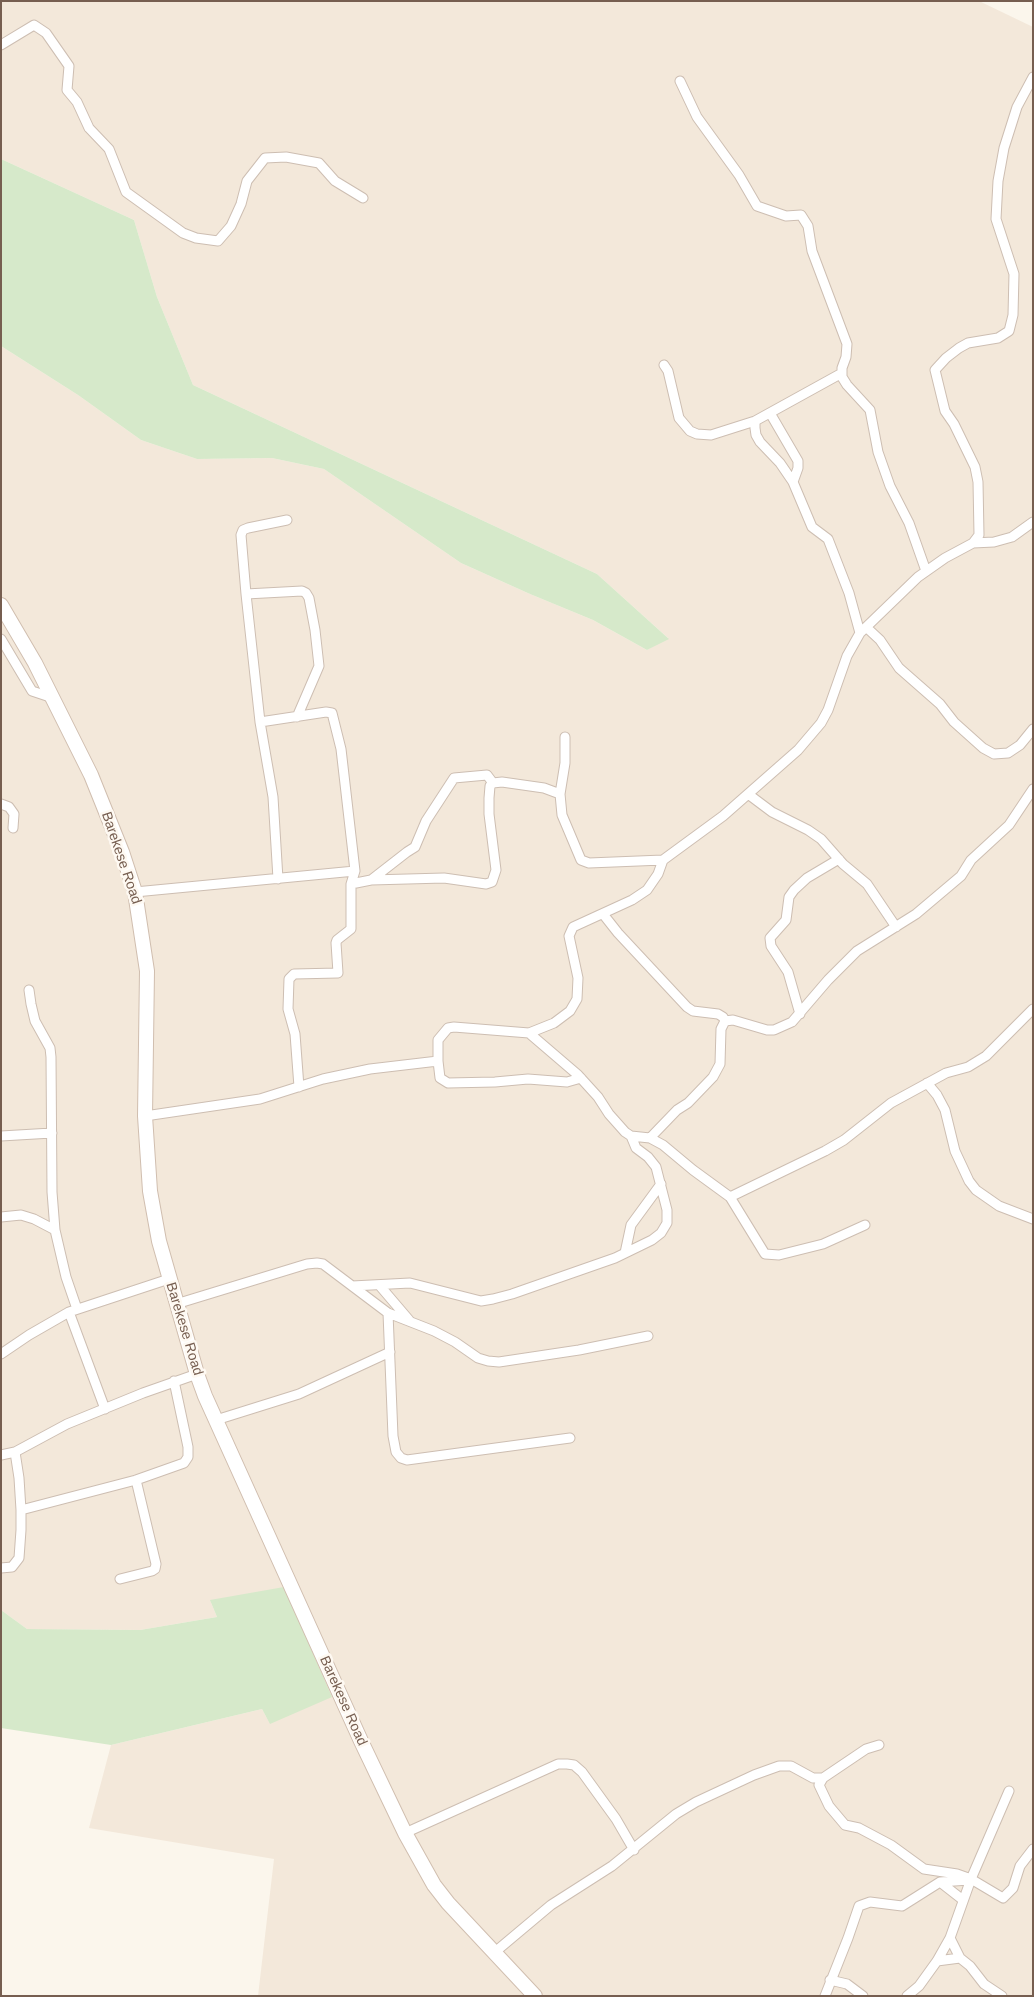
<!DOCTYPE html>
<style>
body{margin:0}
#map{position:relative;width:1034px;height:1997px;overflow:hidden;background:#fbf6ec;font-family:Helvetica,sans-serif}
canvas{display:block}
.frame{position:absolute;inset:0;border:2px solid #765e50;pointer-events:none}
</style>
<div id="map">
<canvas width="1034" height="1997"></canvas>
<div class="frame"></div>
</div>
<script>
const g = document.querySelector('canvas').getContext('2d');
g.lineJoin = 'round';
function fill(path, color) {
  g.fillStyle = color;
  g.fill(path, 'evenodd');
}
function toPath(rows) {
  const path = new Path2D();
  for (const r of rows) {
    path.moveTo(r[0], r[1]);
    for (let i = 2; i < r.length; i += 2) path.lineTo(r[i], r[i + 1]);
  }
  return path;
}
function stroke(path, color, width, dash) {
  g.strokeStyle = color;
  g.lineWidth = width;
  g.lineCap = dash ? 'butt' : 'round';
  g.setLineDash(dash || []);
  g.stroke(path);
}
function label(font, color, halo, rows, align = 'center') {
  g.font = font + ' Helvetica,sans-serif';
  g.lineWidth = 5;
  g.setLineDash([]);
  g.textBaseline = 'middle';
  g.strokeStyle = halo;
  g.fillStyle = color;
  for (const [text, x, y, turn = 0] of rows) {
    g.save();
    g.translate(x, y);
    g.rotate((+turn || 0) * Math.PI / 180);
    g.textAlign = isNaN(turn) ? turn : align;
    if (halo) g.strokeText(text, 0, 0);
    g.fillText(text, 0, 0);
    g.restore();
  }
}
fill(toPath([
 [1,1,979,1,1033,27,1033,1996,258,1996,274,1859,89,1828,111,1745,262,1709,270,1724,210,1600,217,1617,140,1630,27,1629,1,1610,1,346,78,395,141,440,197,459,272,458,324,469,461,563,530,594,593,620,647,650,668,638,597,574,193,385,157,297,134,220,1,159]
]), '#f3e8da');
fill(toPath([
 [1,159,134,220,157,297,193,385,597,574,669,639,647,650,593,620,530,594,461,563,324,469,272,458,197,459,141,440,78,395,1,346],
 [284,1587,332,1697,270,1724,262,1709,111,1745,1,1728,1,1610,27,1629,140,1630,217,1617,210,1600]
]), '#d6e9ca');
const street = toPath([
 [1,45,34,25,46,33,69,66,67,90,77,102,89,128,109,149,126,192,183,233,196,238,218,241,231,226,241,204,247,181,265,158,286,157,319,163,335,181,363,198],
 [680,81,697,117,739,175,757,206,786,216,801,215,808,226,812,251,847,344,846,357,842,368,842,377,847,385,870,410,878,452,890,486,909,523,926,571],
 [664,365,668,371,679,418,690,431,697,434,711,435,755,421],
 [842,373,755,421,755,428,756,435,760,442,780,463,793,482,812,527,828,539,849,593,860,633],
 [770,413,798,461,798,468,793,482],
 [973,543,994,542,1012,537,1033,522],
 [246,594,302,591,306,593,309,598,315,630,319,666,297,717],
 [866,627,880,640,899,668,940,704,954,722,983,748,994,754,1008,753,1020,745,1033,729],
 [1,639,32,691,53,698],
 [260,722,326,712,332,713,341,749,355,871,351,884,351,929,337,940,336,943,338,973,294,974,289,979,288,1009,295,1034,299,1087],
 [565,737,565,763,560,794,562,815,581,860,589,863,663,860],
 [493,783,502,782,544,788,560,794],
 [748,794,772,812,808,830,821,839,843,864,867,884,896,927],
 [1,804,9,807,14,814,13,828],
 [278,879,273,797,260,722,246,594,241,535,243,530,248,528,287,520],
 [371,880,407,852,415,847,426,821,454,778,487,775,493,783],
 [351,884,371,880,444,878,486,884,492,882,496,870,489,814,489,798,490,786,493,783],
 [135,892,355,871],
 [603,914,618,933,687,1007,693,1011,718,1014,723,1017,725,1021],
 [29,990,31,1004,35,1021,50,1048,51,1057,52,1192,55,1230,66,1277,77,1309],
 [800,1014,788,972,771,946,770,938,786,920,789,897,794,890,807,878,839,859],
 [529,1033,578,1075,598,1097,609,1114,625,1132,631,1136,650,1138,663,1145,693,1170,730,1197,765,1254,779,1255,823,1244,865,1225],
 [438,1061,440,1078,448,1083,495,1082,528,1079,567,1082,581,1078],
 [927,1083,937,1095,945,1110,955,1151,969,1181,976,1190,999,1206,1033,1219],
 [145,1116,260,1099,323,1079,370,1069,438,1061,438,1040,448,1028,454,1027,529,1033,554,1023,570,1011,577,999,578,978,569,936,573,927,632,900,647,890,658,874,663,860,723,816,798,750,821,723,828,710,847,656,860,633,918,577,945,558,973,543,979,535,978,482,975,467,954,424,945,411,935,370,946,358,959,348,968,343,998,338,1009,331,1013,315,1014,274,996,219,998,181,1004,148,1017,107,1033,77],
 [1,1136,52,1133],
 [650,1138,677,1110,688,1103,713,1077,720,1064,721,1029,725,1021,733,1020,767,1030,774,1030,792,1022,828,980,857,951,916,914,961,876,971,860,1009,825,1033,789],
 [730,1197,825,1151,844,1140,891,1103,946,1073,968,1067,986,1056,1033,1009],
 [1,1217,21,1215,34,1219,55,1230],
 [625,1253,631,1225,661,1184],
 [352,1286,410,1283,481,1301,493,1299,512,1294,615,1258,652,1240,661,1233,667,1223,667,1210,656,1167,648,1157,636,1148,631,1136],
 [380,1286,409,1320],
 [176,1304,307,1264,317,1263,323,1264,388,1313,434,1331,455,1342,478,1358,488,1361,499,1362,579,1350,648,1336],
 [69,1312,105,1409],
 [388,1313,393,1436,396,1452,401,1458,407,1460,570,1438],
 [1,1354,29,1335,69,1312,169,1279],
 [216,1420,299,1394,390,1352],
 [1,1455,15,1452,67,1424,143,1393,197,1374],
 [21,1510,136,1480,184,1463,188,1457,188,1447,174,1381],
 [1,1568,12,1567,19,1558,21,1530,21,1510,19,1478,15,1452],
 [120,1579,152,1571,155,1569,156,1564,136,1480],
 [823,1778,819,1785,829,1806,845,1825,859,1828,891,1845,924,1869,957,1874,971,1879,1003,1898,1013,1888,1020,1866,1033,1849],
 [405,1833,558,1764,567,1764,574,1765,582,1772,616,1819,634,1850],
 [940,1882,963,1900],
 [950,1938,960,1958,970,1966,984,1984,1002,1996],
 [495,1952,551,1905,612,1866,676,1814,696,1802,754,1775,779,1766,791,1766,813,1778,823,1778,866,1749,879,1745],
 [937,1961,960,1958],
 [830,1980,847,1984,863,1996],
 [825,1996,848,1938,859,1906,870,1902,902,1906,940,1882,969,1880],
 [907,1996,919,1986,937,1961,950,1938,971,1879,1009,1791]
]);
const secondary = toPath([
 [1,605,35,663,91,775,122,852,135,892,147,971,145,1116,150,1191,159,1241,197,1374,205,1396,361,1741,405,1833,434,1885,448,1903,535,1996]
]);
stroke(street, '#cdbeb2', 11);
stroke(secondary, '#d0beaf', 16);
stroke(street, '#fff', 9);
stroke(secondary, '#fff', 14);
label('14px', '#765e50', '#fef9f2', [
 ["Barekese Road",121,858,71],
 ["Barekese Road",184,1329,73],
 ["Barekese Road",343,1701,66]
]);
</script>
